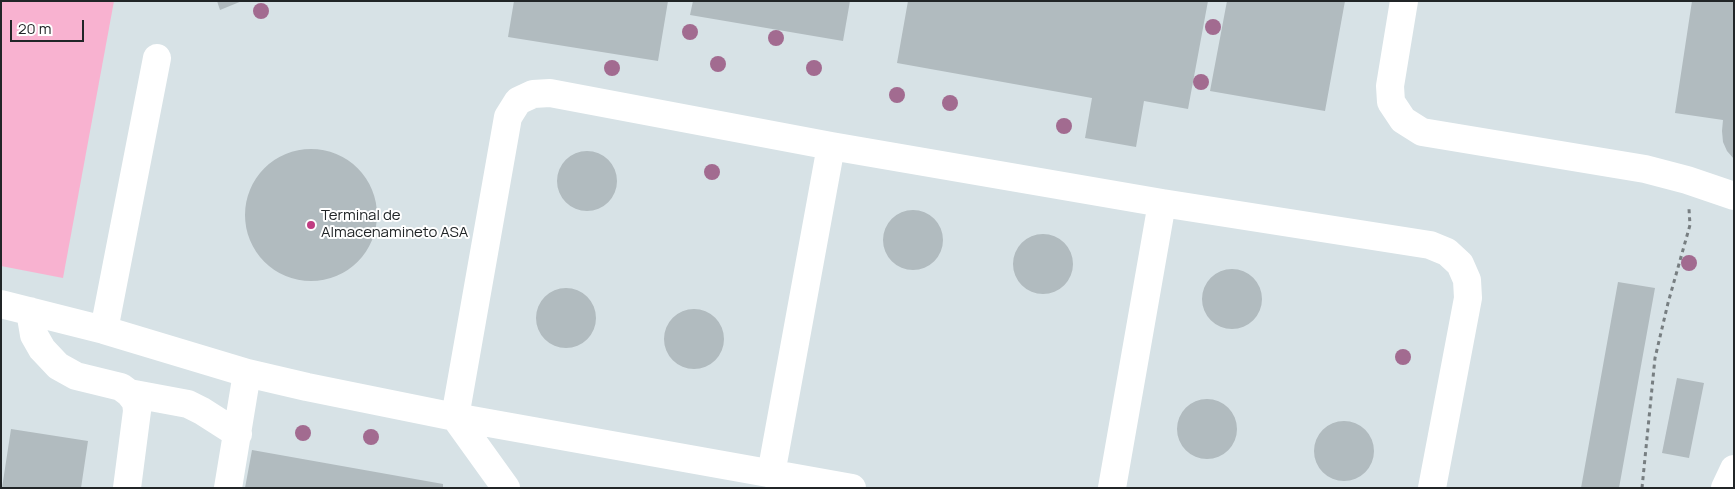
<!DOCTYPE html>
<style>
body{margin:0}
#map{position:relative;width:1735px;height:489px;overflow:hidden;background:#d7e2e6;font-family:Manrope,sans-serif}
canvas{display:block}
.frame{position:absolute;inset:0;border:2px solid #212527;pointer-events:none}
.scale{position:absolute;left:10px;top:20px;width:74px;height:22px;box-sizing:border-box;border:2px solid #212527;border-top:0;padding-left:6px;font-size:15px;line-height:18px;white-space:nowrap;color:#212527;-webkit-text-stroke:4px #fff;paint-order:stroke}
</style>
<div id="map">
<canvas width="1735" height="489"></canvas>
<div class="frame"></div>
<div class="scale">20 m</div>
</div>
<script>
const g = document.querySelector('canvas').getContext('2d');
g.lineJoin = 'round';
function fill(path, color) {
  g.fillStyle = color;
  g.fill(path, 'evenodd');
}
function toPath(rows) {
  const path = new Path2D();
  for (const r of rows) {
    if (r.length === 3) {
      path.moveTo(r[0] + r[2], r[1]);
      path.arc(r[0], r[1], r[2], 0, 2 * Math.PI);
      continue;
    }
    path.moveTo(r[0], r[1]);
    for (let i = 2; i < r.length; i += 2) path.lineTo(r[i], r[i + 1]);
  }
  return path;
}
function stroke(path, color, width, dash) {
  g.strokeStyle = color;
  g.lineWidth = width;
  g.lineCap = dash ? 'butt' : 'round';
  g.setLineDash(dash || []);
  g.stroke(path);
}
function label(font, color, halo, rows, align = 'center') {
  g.font = font + ' Manrope,sans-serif';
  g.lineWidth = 4;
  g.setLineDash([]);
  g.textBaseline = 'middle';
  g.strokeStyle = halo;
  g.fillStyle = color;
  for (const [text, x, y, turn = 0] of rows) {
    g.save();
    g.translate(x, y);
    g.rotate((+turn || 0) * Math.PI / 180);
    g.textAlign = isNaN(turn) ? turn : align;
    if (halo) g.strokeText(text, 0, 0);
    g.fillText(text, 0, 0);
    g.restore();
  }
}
fill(toPath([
 [1,1,114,1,63,278,1,266]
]), '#f8b2d0');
fill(toPath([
 [217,1,242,1,220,10],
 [514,1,668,1,658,61,508,37],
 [693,1,850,1,843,41,690,15],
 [908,1,1208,1,1188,109,1144,101,1136,147,1085,138,1092,98,897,63],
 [1227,1,1345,1,1325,111,1210,91],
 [1692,1,1734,1,1734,159,1727,151,1723,142,1722,131,1723,120,1675,113],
 [311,215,66],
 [587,181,30],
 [913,240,30],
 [1043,264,30],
 [1232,299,30],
 [1618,282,1655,288,1619,488,1581,488],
 [566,318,30],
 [694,339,30],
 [1677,378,1704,383,1689,458,1662,453],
 [1207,429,30],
 [1344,451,30],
 [11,429,88,441,81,488,2,488],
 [252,450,443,484,443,488,245,488]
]), '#b1bbbf');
stroke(toPath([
 [1642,488,1655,358,1668,303,1690,225,1689,209]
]), '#777e81', 3, [4, 4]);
stroke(toPath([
 [1404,1,1390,86,1391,102,1403,120,1422,132,1645,169,1687,180,1734,196],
 [1,304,104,330,247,373,307,387,455,417,852,488],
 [30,311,34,335,42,349,58,366,76,376,121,387,129,393,136,402,137,411,127,488],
 [104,330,157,58],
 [129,393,188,404,202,411,238,434],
 [771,474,831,146],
 [228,488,247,373],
 [506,488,455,417,508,117,518,101,533,94,550,93,831,146,1162,203,1430,245,1447,252,1460,264,1467,280,1468,298,1432,488],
 [1112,488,1162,203],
 [1725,488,1734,469]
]), '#fff', 28);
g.fillStyle = '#a26b90';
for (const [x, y] of [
 [261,11],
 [1213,27],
 [690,32],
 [776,38],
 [718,64],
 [612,68],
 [814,68],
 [1201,82],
 [897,95],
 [950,103],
 [1064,126],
 [712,172],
 [1689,263],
 [1403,357],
 [303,433],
 [371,437]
]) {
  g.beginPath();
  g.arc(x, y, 8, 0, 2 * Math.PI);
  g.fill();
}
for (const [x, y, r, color] of [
 [311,225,5,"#c03d82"]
]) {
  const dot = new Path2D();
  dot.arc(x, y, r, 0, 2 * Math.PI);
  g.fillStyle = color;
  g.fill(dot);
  stroke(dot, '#fff', 2);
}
label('15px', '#212527', '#fff', [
 ["Terminal de",321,216],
 ["Almacenamineto ASA",321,233]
], 'left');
</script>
